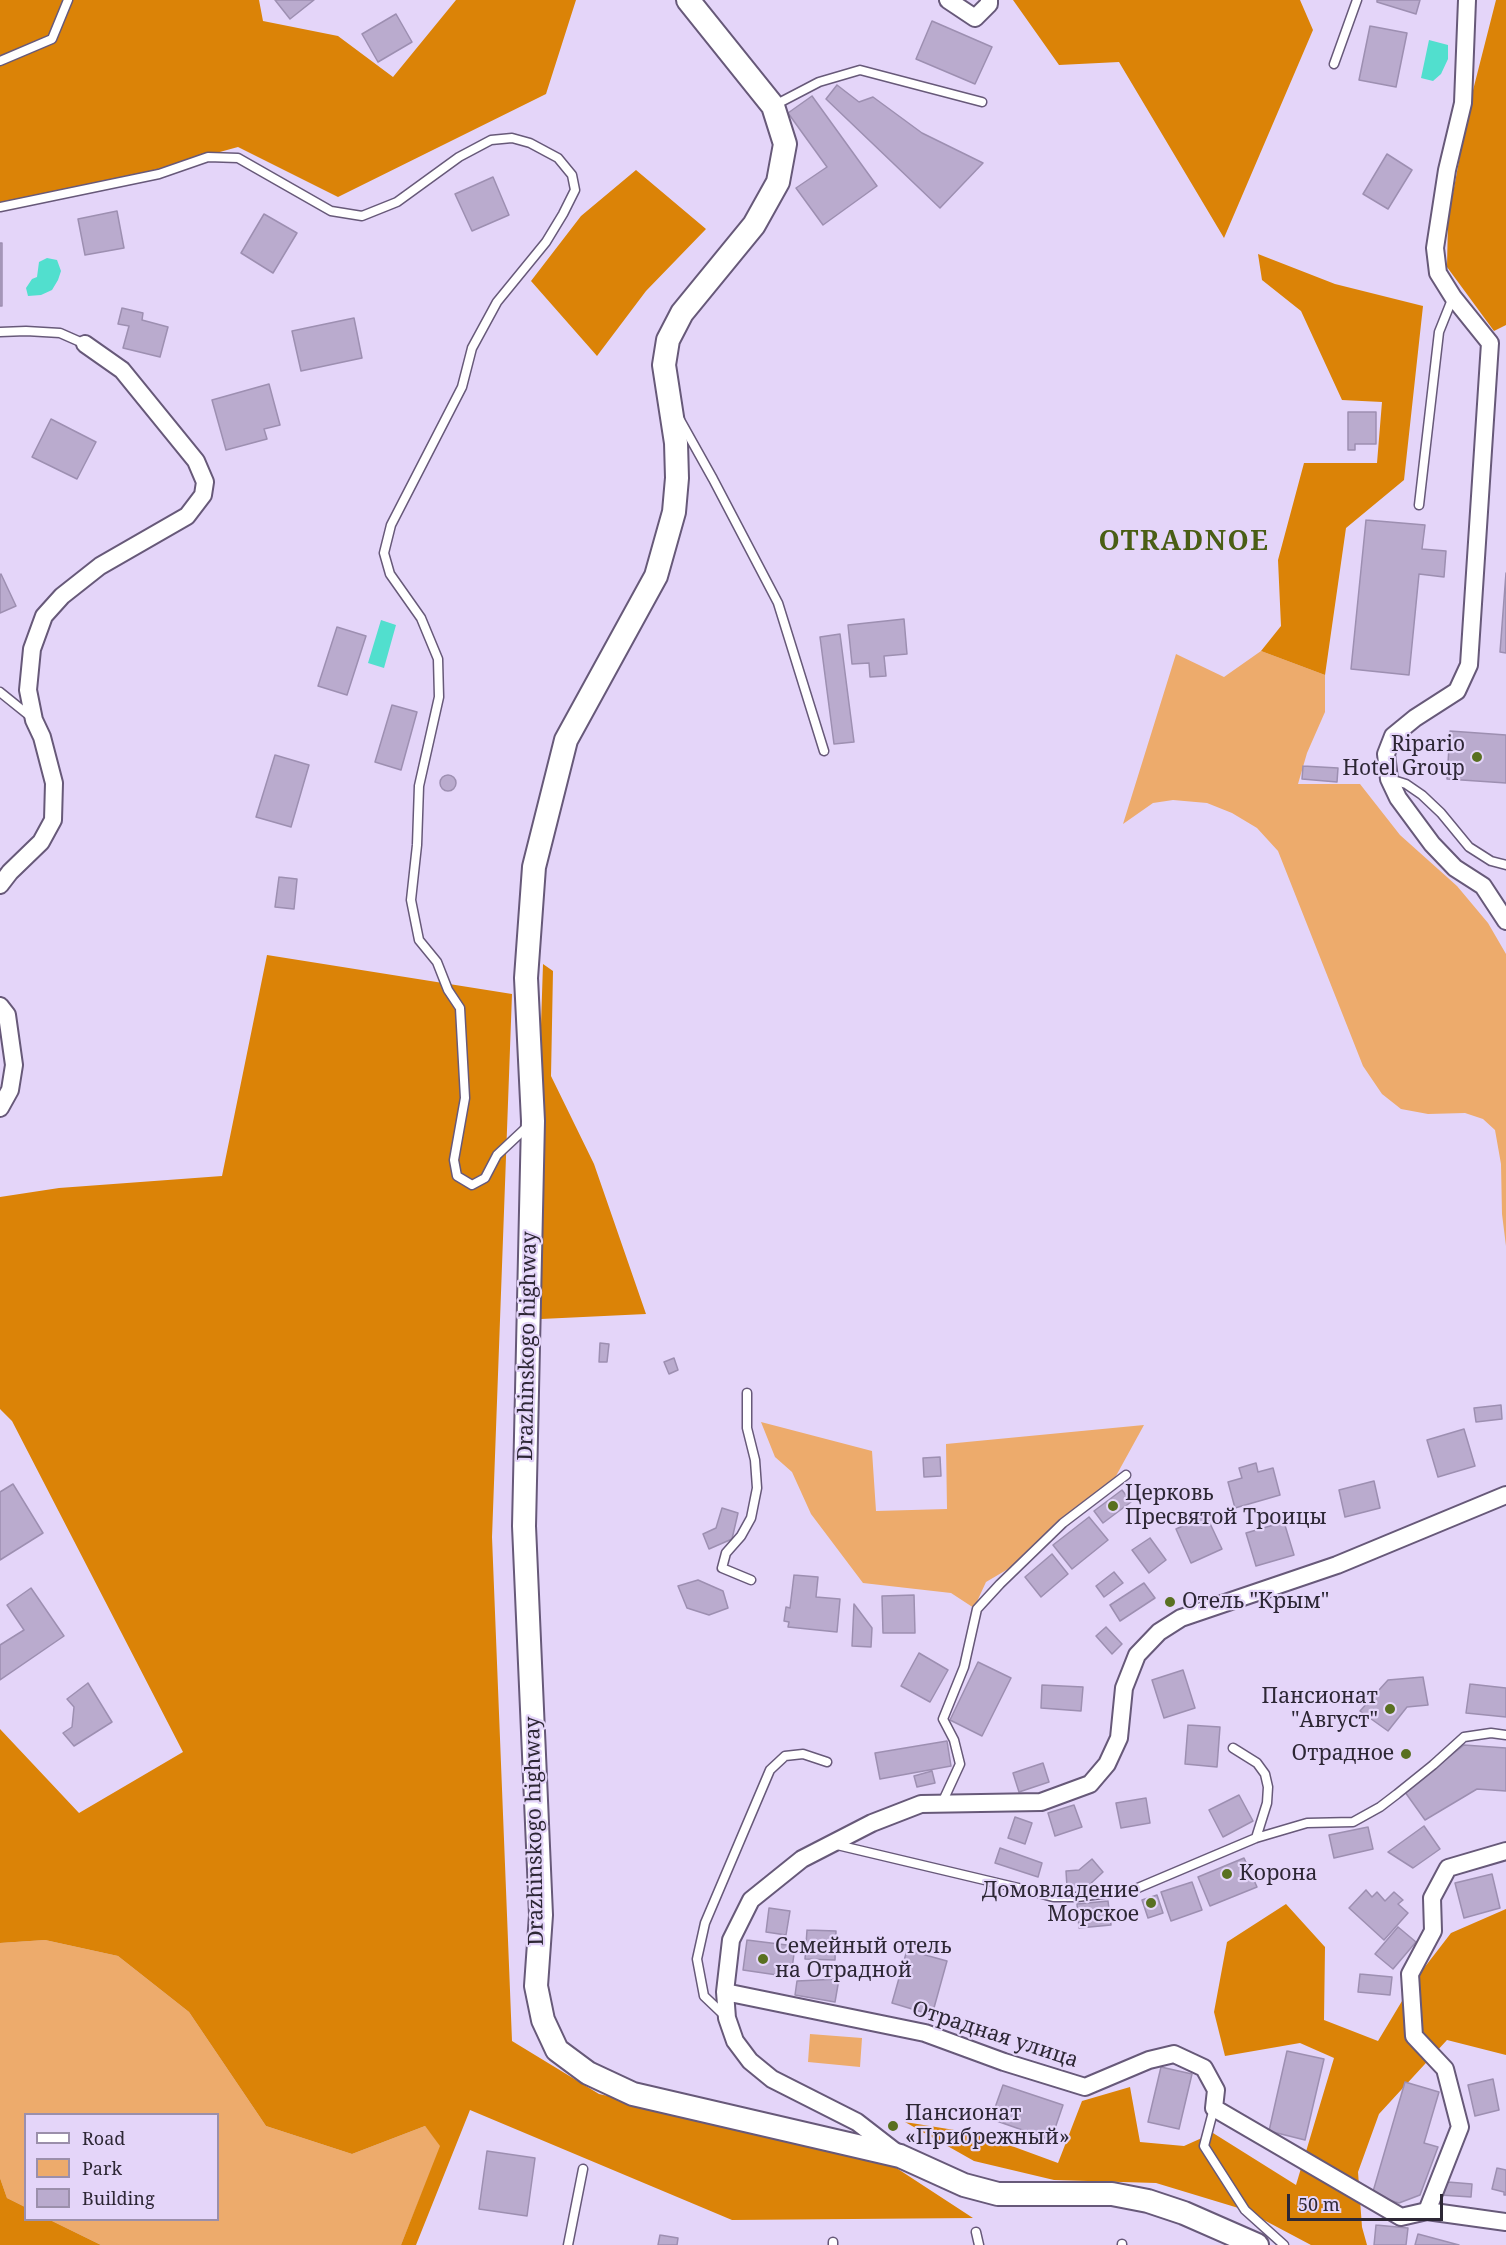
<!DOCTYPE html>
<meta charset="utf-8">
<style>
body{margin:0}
#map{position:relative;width:1506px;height:2245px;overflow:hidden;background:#e4d5f9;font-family:"Noto Serif",serif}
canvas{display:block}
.legend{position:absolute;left:24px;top:2113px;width:195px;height:108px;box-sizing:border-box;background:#e4d5f9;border:2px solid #9b8fab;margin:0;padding:8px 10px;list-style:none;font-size:18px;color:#2d2735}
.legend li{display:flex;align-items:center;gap:12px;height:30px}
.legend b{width:30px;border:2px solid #9b8fab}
.scale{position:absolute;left:1287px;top:2194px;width:156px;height:27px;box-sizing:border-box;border:3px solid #2d2735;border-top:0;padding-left:8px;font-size:18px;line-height:21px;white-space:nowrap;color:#2d2735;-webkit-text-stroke:4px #e4d5f9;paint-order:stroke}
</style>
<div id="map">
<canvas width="1506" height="2245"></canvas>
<ul class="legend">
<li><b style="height:8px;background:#fff"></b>Road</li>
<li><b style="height:16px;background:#edab6c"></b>Park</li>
<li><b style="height:16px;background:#baabce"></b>Building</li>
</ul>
<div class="scale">50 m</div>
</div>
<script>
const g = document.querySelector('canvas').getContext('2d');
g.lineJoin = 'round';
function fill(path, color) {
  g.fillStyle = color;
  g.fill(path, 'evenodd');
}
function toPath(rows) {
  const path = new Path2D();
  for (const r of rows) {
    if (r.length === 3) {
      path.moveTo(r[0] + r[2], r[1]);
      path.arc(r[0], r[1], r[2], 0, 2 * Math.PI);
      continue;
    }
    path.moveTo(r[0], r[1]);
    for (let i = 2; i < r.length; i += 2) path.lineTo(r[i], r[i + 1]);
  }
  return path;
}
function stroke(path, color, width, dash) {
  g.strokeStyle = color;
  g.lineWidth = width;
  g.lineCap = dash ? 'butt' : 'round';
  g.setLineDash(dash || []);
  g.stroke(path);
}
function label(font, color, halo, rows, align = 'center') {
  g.font = font + ' "Noto Serif",serif';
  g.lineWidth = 4.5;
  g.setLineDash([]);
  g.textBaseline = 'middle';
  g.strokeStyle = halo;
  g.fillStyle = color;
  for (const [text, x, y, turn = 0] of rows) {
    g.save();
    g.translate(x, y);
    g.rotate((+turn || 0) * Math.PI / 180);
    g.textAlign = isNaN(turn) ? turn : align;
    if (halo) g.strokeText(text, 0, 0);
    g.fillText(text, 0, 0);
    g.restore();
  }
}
fill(toPath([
 [1261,651,1325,675,1325,712,1307,753,1298,784,1360,784,1400,835,1457,886,1488,923,1506,954,1506,1246,1502,1214,1501,1164,1495,1130,1483,1119,1465,1113,1428,1114,1401,1109,1382,1094,1363,1066,1278,851,1257,828,1232,813,1207,803,1173,800,1153,803,1123,824,1176,654,1224,677],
 [761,1422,872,1451,876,1511,947,1509,946,1444,1144,1425,1111,1485,1037,1552,986,1582,974,1608,951,1593,863,1583,811,1514,792,1472,775,1457],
 [45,1940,118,1956,189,2012,266,2126,352,2154,425,2126,441,2146,401,2245,101,2245,50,2220,218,2220,218,2114,26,2114,25,2207,7,2198,0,2178,0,1943],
 [810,2034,862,2038,860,2067,808,2062]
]), '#edab6c');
fill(toPath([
 [0,0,259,0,263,21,338,36,393,77,456,0,576,0,546,94,338,197,238,147,0,212],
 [1013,0,1300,0,1313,30,1224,238,1119,62,1059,65],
 [1496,0,1506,0,1506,325,1494,331,1447,267,1448,220,1470,102],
 [636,170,706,229,646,291,597,356,531,281,581,216],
 [1258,254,1335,284,1423,306,1404,480,1346,528,1325,675,1261,651,1281,626,1278,560,1304,463,1377,463,1382,402,1342,400,1301,311,1262,280],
 [267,955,512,994,492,1537,512,2041,599,2094,878,2156,973,2218,732,2220,470,2110,416,2245,401,2245,440,2146,425,2126,352,2154,266,2126,189,2012,118,1956,45,1940,0,1943,0,1729,79,1813,183,1752,12,1421,0,1409,0,1197,59,1188,222,1176],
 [543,964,553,971,551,1076,594,1164,646,1314,541,1319,537,1147],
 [1286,1904,1325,1947,1324,2020,1378,2041,1414,1981,1451,1933,1506,1909,1506,2055,1447,2040,1379,2114,1358,2172,1362,2227,1367,2245,1311,2245,1245,2210,1156,2183,1054,2180,974,2161,905,2122,979,2134,1058,2163,1082,2101,1130,2087,1140,2142,1184,2146,1213,2133,1296,2185,1334,2058,1300,2043,1225,2056,1214,2012,1227,1942],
 [0,2178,7,2198,25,2207,26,2220,50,2220,101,2245,0,2245]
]), '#db8307');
fill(toPath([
 [1429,40,1448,45,1448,59,1441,74,1433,81,1421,78],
 [47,258,57,260,61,271,58,280,52,290,41,295,28,296,26,288,32,279,37,277,39,262],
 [381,620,396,625,384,668,368,663]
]), '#51dfce');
const building = toPath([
 [275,0,314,0,290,19,275,0],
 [1377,0,1420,0,1416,14,1377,2,1377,0],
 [396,14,412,42,378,62,362,34,396,14],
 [932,21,992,47,975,84,916,59,932,21],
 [1370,26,1407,33,1396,87,1359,80,1370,26],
 [837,85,859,102,873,97,922,133,983,163,940,208,826,99,837,85],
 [812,96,877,186,823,225,796,188,827,167,788,113,812,96],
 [1387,154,1412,170,1388,209,1363,194,1387,154],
 [493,177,509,215,472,231,455,194,493,177],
 [117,211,124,248,85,255,78,219,117,211],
 [264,214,297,233,273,273,241,253,264,214],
 [0,243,2,243,2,306,0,306,0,243],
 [122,308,143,313,142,320,168,327,160,357,123,348,129,326,118,324,122,308],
 [354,318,362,358,301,371,292,331,354,318],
 [269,384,280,425,264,429,267,439,226,450,212,400,269,384],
 [1348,412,1376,412,1376,444,1355,444,1355,450,1348,450,1348,412],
 [51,419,96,442,77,479,32,457,51,419],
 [1366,520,1425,525,1422,549,1446,551,1444,577,1419,574,1409,675,1351,669,1366,520],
 [1506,573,1506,653,1500,652,1506,573],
 [1,574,16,606,0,613,0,575,1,574],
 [904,619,907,654,884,656,886,676,870,677,869,663,852,664,848,625,904,619],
 [337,627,366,636,347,695,318,686,337,627],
 [840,634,854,742,834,744,820,637,840,634],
 [392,705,417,712,401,770,375,762,392,705],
 [1450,731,1506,735,1506,783,1447,779,1450,731],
 [275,755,309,765,291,827,256,817,275,755],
 [1303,766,1338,768,1337,782,1302,779,1303,766],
 [448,783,8],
 [279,877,297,879,294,909,275,907,279,877],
 [600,1343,609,1344,607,1362,599,1362,600,1343],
 [674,1358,678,1370,669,1374,664,1362,674,1358],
 [1501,1405,1502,1419,1476,1422,1474,1408,1501,1405],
 [1464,1429,1475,1466,1438,1477,1427,1440,1464,1429],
 [940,1457,941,1476,924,1477,923,1458,940,1457],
 [1256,1463,1258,1472,1273,1468,1280,1495,1235,1508,1228,1482,1242,1478,1239,1468,1256,1463],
 [1374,1481,1380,1508,1345,1517,1339,1490,1374,1481],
 [13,1484,43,1533,0,1560,0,1492,13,1484],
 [1122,1490,1131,1502,1103,1523,1094,1511,1122,1490],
 [722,1508,738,1513,732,1539,709,1549,703,1534,716,1528,722,1508],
 [1206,1515,1222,1549,1191,1563,1176,1529,1206,1515],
 [1089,1517,1108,1540,1072,1569,1053,1545,1089,1517],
 [1284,1522,1294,1555,1256,1566,1246,1533,1284,1522],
 [1150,1538,1166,1560,1149,1573,1132,1550,1150,1538],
 [1052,1554,1068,1574,1041,1597,1025,1577,1052,1554],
 [1114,1572,1123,1583,1104,1597,1096,1586,1114,1572],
 [794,1575,818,1577,816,1597,840,1599,837,1632,788,1627,789,1622,784,1621,786,1607,790,1608,794,1575],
 [698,1580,723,1591,728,1608,709,1615,687,1608,678,1586,698,1580],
 [1144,1583,1155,1598,1120,1621,1110,1605,1144,1583],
 [31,1588,64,1636,0,1680,0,1645,24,1630,7,1605,31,1588],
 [914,1595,915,1633,883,1633,882,1596,914,1595],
 [854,1604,872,1628,871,1647,852,1646,854,1604],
 [1106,1627,1122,1644,1112,1654,1096,1636,1106,1627],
 [919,1653,948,1670,930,1702,901,1686,919,1653],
 [978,1662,1011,1678,982,1736,950,1720,978,1662],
 [1183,1670,1195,1708,1164,1718,1152,1680,1183,1670],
 [1423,1677,1428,1705,1407,1707,1388,1731,1360,1711,1388,1680,1423,1677],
 [88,1683,112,1722,74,1746,63,1733,72,1727,74,1707,67,1699,88,1683],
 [1470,1684,1506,1688,1506,1717,1466,1713,1470,1684],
 [1042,1685,1083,1687,1081,1711,1041,1708,1042,1685],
 [1188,1725,1220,1727,1217,1767,1185,1764,1188,1725],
 [947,1741,951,1766,880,1779,875,1753,947,1741],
 [1464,1745,1506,1748,1506,1791,1477,1789,1425,1820,1405,1792,1464,1745],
 [1043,1763,1049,1782,1019,1792,1013,1773,1043,1763],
 [932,1771,935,1783,917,1787,914,1776,932,1771],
 [1239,1795,1253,1821,1223,1837,1209,1810,1239,1795],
 [1146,1798,1150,1823,1121,1828,1116,1803,1146,1798],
 [1074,1805,1082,1827,1055,1836,1048,1813,1074,1805],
 [1015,1817,1032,1823,1025,1844,1008,1838,1015,1817],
 [1424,1826,1440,1849,1413,1868,1388,1852,1424,1826],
 [1368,1827,1373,1849,1334,1858,1329,1835,1368,1827],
 [1000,1848,1042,1863,1038,1877,995,1863,1000,1848],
 [1244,1858,1257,1887,1210,1906,1198,1877,1244,1858],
 [1092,1859,1103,1872,1087,1887,1067,1887,1066,1871,1079,1870,1092,1859],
 [1492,1874,1500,1908,1464,1918,1455,1883,1492,1874],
 [1192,1882,1202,1910,1171,1921,1161,1892,1192,1882],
 [1366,1890,1372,1897,1377,1892,1385,1901,1394,1892,1403,1900,1398,1904,1408,1913,1384,1940,1349,1908,1366,1890],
 [1157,1895,1163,1913,1148,1918,1142,1900,1157,1895],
 [1108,1901,1111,1925,1079,1928,1077,1904,1108,1901],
 [769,1908,790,1911,786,1935,766,1932,769,1908],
 [1398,1927,1416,1942,1393,1969,1375,1954,1398,1927],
 [807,1930,836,1931,835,1960,805,1959,807,1930],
 [747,1940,795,1946,791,1977,743,1970,747,1940],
 [907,1950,947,1961,932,2015,892,2003,907,1950],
 [1360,1974,1392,1977,1390,1995,1358,1992,1360,1974],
 [839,1979,835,2002,795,1995,797,1981,839,1979],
 [1287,2051,1324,2059,1305,2140,1269,2131,1287,2051],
 [1161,2067,1192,2074,1179,2129,1148,2122,1161,2067],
 [1493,2079,1499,2110,1475,2116,1468,2085,1493,2079],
 [1405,2082,1439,2092,1424,2143,1438,2147,1420,2195,1399,2203,1372,2195,1405,2082],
 [1003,2085,1063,2105,1051,2140,991,2119,1003,2085],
 [487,2151,535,2158,527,2216,479,2209,487,2151],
 [1497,2168,1506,2170,1506,2195,1504,2195,1504,2192,1492,2189,1497,2168],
 [1448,2182,1472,2184,1471,2197,1440,2195,1448,2182],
 [1376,2225,1408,2228,1406,2245,1374,2245,1376,2225],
 [1418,2234,1459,2245,1415,2245,1418,2234],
 [660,2235,678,2238,677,2245,658,2245,660,2235]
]);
fill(building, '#baabce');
stroke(building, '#9d8fb1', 1.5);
const lane = toPath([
 [0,61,52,39,68,0],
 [1334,64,1357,0],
 [773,106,819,82,860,70,982,102],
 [0,207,159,174,208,157,238,158,331,211,362,216,397,202,459,157,491,140,512,138,530,143,558,158,572,175,575,190,563,214,546,242,497,302,472,348,462,387,391,525,384,553,390,574,421,618,438,659,439,697,419,786,417,845,411,900,419,940,437,962,448,990,460,1008,465,1098,454,1160,457,1176,472,1185,485,1178,497,1155,529,1125],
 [0,332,26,331,60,333,85,344],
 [680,420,713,479,778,603,824,751],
 [1419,505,1439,332,1453,297],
 [0,692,31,717],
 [1390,779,1406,784,1422,795,1441,813,1469,847,1491,861,1506,865],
 [747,1393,747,1428,755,1460,757,1488,751,1518,741,1536,726,1553,722,1568,751,1580],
 [1233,1748,1257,1763,1265,1774,1268,1787,1267,1803,1256,1838],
 [942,1803,960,1764,954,1740,943,1719,964,1667,977,1609,1000,1584,1063,1523,1126,1475],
 [833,1844,1031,1891,1053,1897,1077,1897,1133,1890,1256,1838,1307,1823,1353,1822,1380,1807,1397,1794,1433,1765,1464,1737,1491,1733,1506,1735],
 [725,2016,704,1996,697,1959,705,1923,770,1770,785,1756,803,1754,827,1762],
 [1214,2108,1204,2146,1245,2210,1284,2245],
 [976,2232,979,2245],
 [833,2242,833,2245],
 [1122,2244,1122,2245],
 [568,2245,583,2169]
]);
const street = toPath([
 [948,0,975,18,989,4,989,0],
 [1467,0,1463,103,1447,170,1435,248,1438,273,1453,297,1490,343,1469,665,1457,691,1415,718,1393,736,1386,754,1389,779,1398,798,1432,844,1455,868,1483,886,1506,921],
 [0,885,10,872,41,842,53,820,54,783,42,737,34,720,28,690,32,649,44,616,62,596,100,566,187,516,203,495,205,482,196,461,122,370,85,344],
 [0,1006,7,1015,14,1065,10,1090,0,1108],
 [725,1992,925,2033,1004,2062,1085,2087,1149,2060,1174,2054,1204,2068,1216,2090,1214,2108,1401,2217,1427,2211,1506,2222],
 [897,2153,857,2122,772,2079,750,2061,735,2041,727,2018,725,1992,731,1940,751,1900,802,1859,872,1823,921,1804,1041,1802,1090,1784,1107,1764,1119,1738,1124,1688,1137,1655,1159,1632,1181,1618,1337,1565,1506,1495],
 [1427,2211,1460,2127,1445,2069,1414,2036,1410,1974,1433,1931,1432,1898,1448,1868,1506,1851]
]);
const secondary = toPath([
 [688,0,773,106,785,144,778,182,754,225,682,313,668,340,664,365,676,443,677,478,674,512,656,576,566,740,534,867,526,978,533,1121,524,1526,541,1915,536,1986,543,2020,557,2050,588,2073,633,2094,900,2156,964,2185,998,2194,1112,2194,1148,2201,1184,2213,1257,2245]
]);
stroke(lane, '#675979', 11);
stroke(street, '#675979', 20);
stroke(secondary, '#675979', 26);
stroke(lane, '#fff', 8);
stroke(street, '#fff', 16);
stroke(secondary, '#fff', 22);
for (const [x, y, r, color] of [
 [1477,757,6,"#597021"],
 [1113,1506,6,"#597021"],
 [1170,1602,6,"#597021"],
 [1390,1709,6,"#597021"],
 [1406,1754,6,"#597021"],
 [1227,1874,6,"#597021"],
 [1151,1903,6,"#597021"],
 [763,1959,6,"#597021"],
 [893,2126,6,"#597021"]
]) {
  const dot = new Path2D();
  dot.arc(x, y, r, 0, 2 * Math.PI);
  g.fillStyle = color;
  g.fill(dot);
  stroke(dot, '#e4d5f9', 2);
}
label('21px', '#2d2735', '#e4d5f9', [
 ["Ripario",1465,745,"right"],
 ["Hotel Group",1465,769,"right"],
 ["Церковь",1125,1494],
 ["Пресвятой Троицы",1125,1518],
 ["Отель \"Крым\"",1182,1602],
 ["Пансионат",1378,1697,"right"],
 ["\"Август\"",1378,1721,"right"],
 ["Отрадное",1394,1754,"right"],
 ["Корона",1239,1874],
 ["Домовладение",1139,1891,"right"],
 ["Морское",1139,1915,"right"],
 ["Семейный отель",775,1947],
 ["на Отрадной",775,1971],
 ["Пансионат",905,2114],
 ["«Прибрежный»",905,2138]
], 'left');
label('21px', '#2d2735', '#e4d5f9', [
 ["Drazhinskogo highway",528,1346,-89],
 ["Drazhinskogo highway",535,1831,-91],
 ["Отрадная улица",995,2035,18]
]);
g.letterSpacing = '1.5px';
label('bold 27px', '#4a5e15', '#e4d5f9', [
 ["OTRADNOE",1184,542]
]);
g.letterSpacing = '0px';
</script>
